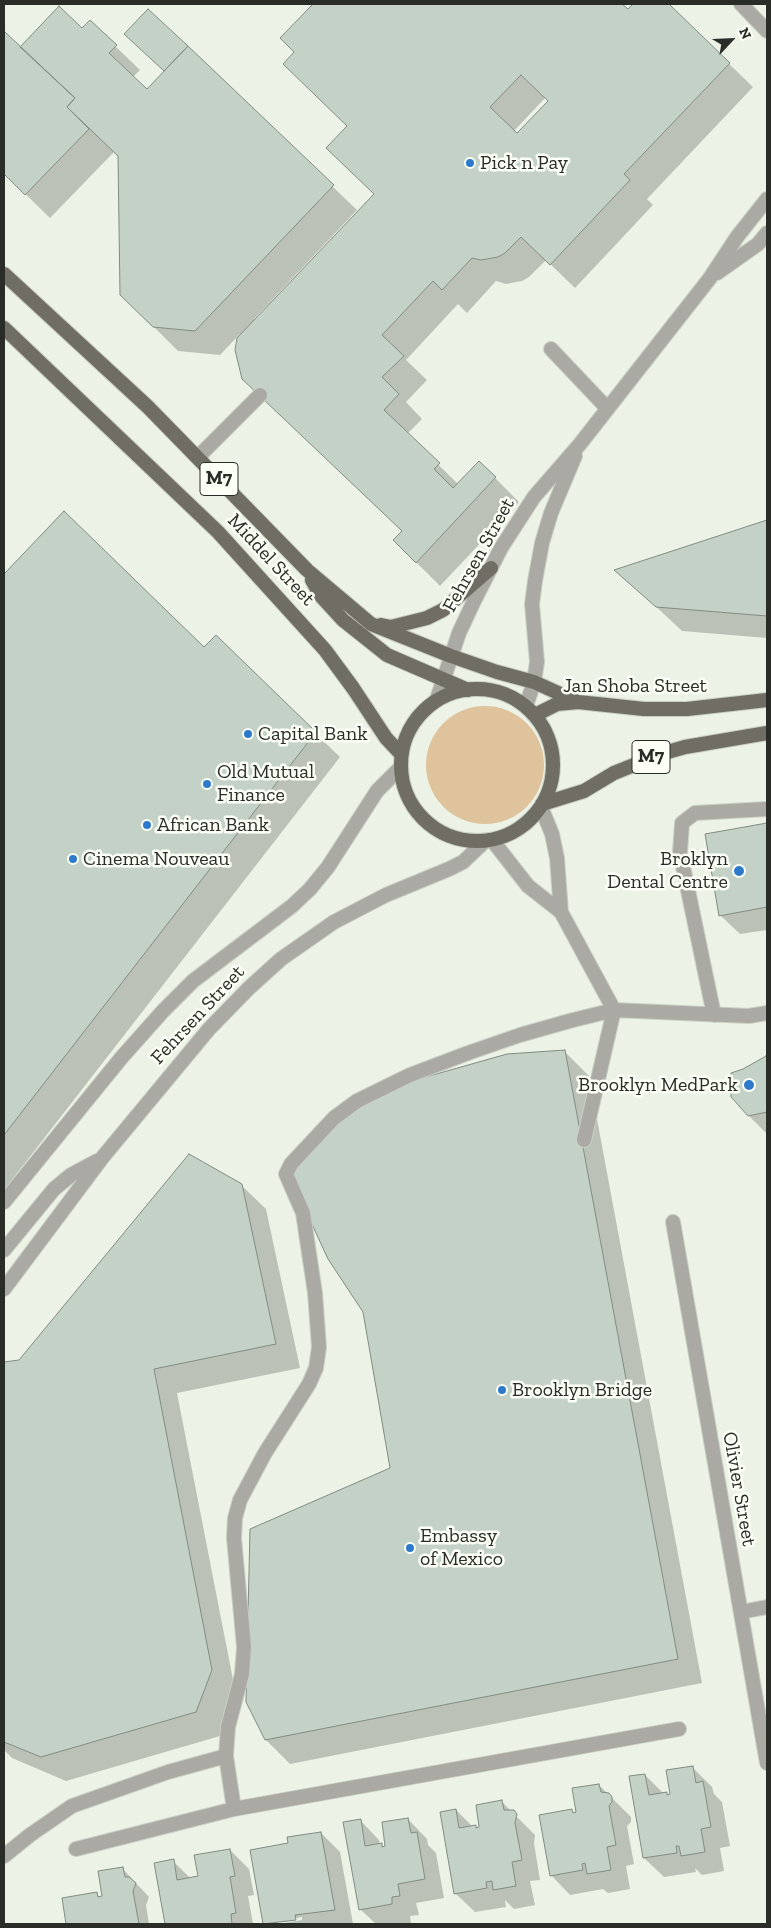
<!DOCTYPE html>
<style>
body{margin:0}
#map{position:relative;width:771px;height:1928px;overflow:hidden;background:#ecf2e5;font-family:"Zilla Slab",serif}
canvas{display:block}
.frame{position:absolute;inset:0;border:5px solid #2a2d27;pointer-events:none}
.north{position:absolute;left:706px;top:15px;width:50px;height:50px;-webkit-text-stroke:4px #fbfff6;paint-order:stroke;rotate:65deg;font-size:14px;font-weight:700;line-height:20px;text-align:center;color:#2a2d27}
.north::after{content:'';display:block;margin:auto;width:18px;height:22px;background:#2a2d27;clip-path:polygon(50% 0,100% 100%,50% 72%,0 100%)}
</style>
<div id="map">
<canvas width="771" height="1928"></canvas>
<div class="frame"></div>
<div class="north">N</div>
</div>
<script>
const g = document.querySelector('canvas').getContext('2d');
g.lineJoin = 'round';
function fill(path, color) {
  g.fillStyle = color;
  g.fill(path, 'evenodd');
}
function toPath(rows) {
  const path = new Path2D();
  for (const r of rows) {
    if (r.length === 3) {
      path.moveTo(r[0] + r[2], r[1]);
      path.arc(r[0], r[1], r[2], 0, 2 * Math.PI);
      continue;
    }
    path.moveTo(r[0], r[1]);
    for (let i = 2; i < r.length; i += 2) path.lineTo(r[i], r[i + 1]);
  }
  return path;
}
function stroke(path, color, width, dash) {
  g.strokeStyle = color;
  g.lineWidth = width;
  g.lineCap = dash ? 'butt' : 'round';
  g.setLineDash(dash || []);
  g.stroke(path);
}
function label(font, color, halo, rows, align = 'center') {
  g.font = font + ' "Zilla Slab",serif';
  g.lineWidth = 5;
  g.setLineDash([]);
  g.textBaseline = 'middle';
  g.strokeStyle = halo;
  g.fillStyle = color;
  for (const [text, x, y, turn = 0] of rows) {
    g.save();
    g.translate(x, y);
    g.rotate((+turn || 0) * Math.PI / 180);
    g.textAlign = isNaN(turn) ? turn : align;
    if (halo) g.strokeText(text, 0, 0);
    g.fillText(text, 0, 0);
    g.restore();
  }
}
fill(toPath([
 [485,765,59]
]), '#dec39c');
fill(toPath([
 [315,4,620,4,628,11,635,4,667,4,753,87,647,199,653,205,575,288,546,260,529,277,522,281,506,284,496,281,467,313,458,304,406,360,427,380,406,402,422,419,407,434,458,484,495,478,519,502,440,586,394,540,403,531,236,350,240,334,220,355,178,351,146,319,120,157,114,152,50,218,4,173,4,32,20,49,82,30,90,22,140,70,133,77,147,91,165,72,139,47,148,10,357,210,254,319,255,321,375,195,349,127,296,52,282,38],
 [545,98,549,102,517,135,514,131],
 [64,513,204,649,315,733,340,757,4,1190,4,575],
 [767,521,767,638,682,631,617,570],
 [767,824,767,930,740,934,720,915,706,835],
 [564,1051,589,1076,702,1683,290,1764,266,1740,392,1468],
 [766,1058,767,1058,767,1134,749,1116,743,1070],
 [241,1185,266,1209,300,1368,177,1393,236,1695,220,1736,66,1781,12,1758,4,1750,4,1363,19,1361],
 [693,1768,712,1787,714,1794,722,1802,730,1846,720,1848,724,1871,702,1875,695,1868,696,1872,664,1877,644,1858,645,1775,664,1794,669,1796],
 [599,1785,631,1817,631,1822,627,1826,634,1864,626,1866,630,1889,608,1893,603,1889,570,1895,551,1875,572,1811,575,1814],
 [502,1802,535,1835,534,1843,540,1880,530,1881,535,1905,514,1909,505,1900,506,1907,475,1912,455,1893,456,1810,473,1827,475,1826,478,1829],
 [408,1819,427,1839,428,1845,436,1853,444,1898,416,1903,419,1915,410,1916,411,1923,376,1924,360,1909,360,1820,379,1840,380,1845,384,1847],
 [321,1833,340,1852,353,1924,279,1924,302,1920,302,1917,278,1922,278,1924,265,1924,252,1851,289,1844],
 [230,1850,249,1869,254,1895,248,1896,253,1924,166,1924,155,1864,173,1861,191,1879,199,1877],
 [123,1869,149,1897,146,1905,149,1924,68,1924,63,1899,96,1893,100,1898,103,1897]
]), '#0003');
const building = toPath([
 [313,4,622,4,628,9,633,4,669,4,730,63,624,174,630,180,550,265,521,237,505,253,498,257,481,260,472,258,442,290,433,281,382,335,404,356,382,377,399,394,384,410,440,463,434,469,453,488,479,461,496,477,416,563,393,540,402,531,242,379,235,350,237,338,374,194,326,148,347,126,283,64,294,52,280,38,313,4],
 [521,75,548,101,517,133,490,107,521,75],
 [59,6,82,28,90,20,117,45,109,53,147,89,188,46,334,185,195,331,153,327,120,295,118,156,67,107,75,98,20,47,59,6],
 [148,9,188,46,164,71,124,34,148,9],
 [4,31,75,98,67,107,89,129,25,195,4,174,4,31],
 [64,511,204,647,216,635,316,732,4,1135,4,574,64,511],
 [767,520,767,616,656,607,614,570,767,520],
 [767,823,767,907,719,916,705,834,767,823],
 [565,1050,678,1659,265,1740,246,1702,250,1529,390,1468,363,1312,328,1259,288,1172,344,1115,415,1080,507,1054,565,1050],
 [766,1056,767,1057,767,1112,748,1116,731,1097,731,1073,743,1069,766,1056],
 [189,1154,242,1184,276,1344,154,1369,212,1670,196,1712,41,1757,4,1742,4,1362,19,1360,189,1154],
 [693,1766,696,1783,703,1781,711,1827,701,1829,705,1852,681,1856,679,1846,676,1846,677,1853,643,1858,629,1776,645,1774,649,1795,667,1792,667,1795,670,1794,666,1770,693,1766],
 [599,1784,601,1792,609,1793,612,1797,612,1802,609,1806,616,1845,607,1847,611,1870,587,1874,585,1863,582,1864,583,1870,550,1876,539,1815,572,1809,573,1813,576,1812,572,1788,599,1784],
 [502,1800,504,1810,514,1810,517,1814,515,1823,522,1860,512,1862,516,1886,493,1890,492,1881,486,1882,487,1888,454,1894,440,1812,456,1809,459,1828,476,1825,476,1828,479,1827,476,1805,502,1800],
 [408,1818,411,1833,417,1832,425,1879,398,1884,400,1896,392,1897,392,1904,359,1910,343,1822,361,1819,365,1846,382,1843,382,1847,385,1846,382,1822,408,1818],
 [321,1832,335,1910,295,1915,296,1920,263,1924,250,1850,288,1843,287,1837,321,1832],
 [230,1849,235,1876,230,1877,236,1913,231,1914,232,1924,165,1924,154,1863,174,1859,177,1880,198,1876,194,1855,230,1849],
 [123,1867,125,1877,129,1877,136,1883,133,1891,139,1924,66,1924,62,1898,97,1892,98,1897,102,1896,98,1871,123,1867]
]);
fill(building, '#c4d1c7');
stroke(building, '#808c83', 1);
const service = toPath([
 [551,349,607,408],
 [198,457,260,395],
 [541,807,552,834,557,858,561,912],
 [492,840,528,886,561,912,614,1010],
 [714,1015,680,852,682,823,695,813,767,809],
 [584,1140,614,1010],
 [226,1756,234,1809,679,1729],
 [76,1849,234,1809],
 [4,1856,30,1835,72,1806,168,1772,226,1756,228,1727,242,1674,244,1647,234,1538,235,1518,240,1500,265,1453,309,1384,316,1368,319,1347,315,1293,303,1213,286,1174,291,1164,334,1118,357,1101,410,1075,468,1053,520,1035,573,1020,614,1010,749,1016,767,1013]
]);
const minor = toPath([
 [741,4,767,31],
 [717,273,758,244,767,233],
 [437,699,459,633,474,601,501,548,534,497,580,444,710,278,737,237,767,199],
 [526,706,534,682,537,662,532,604,535,581,542,543,551,513,575,456],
 [4,1202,122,1057,163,1011,193,981,292,906,310,889,328,867,377,791,400,768],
 [673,1222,767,1763],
 [4,1250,54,1189,71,1175,97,1161],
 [4,1289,102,1158,209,1029,249,988,281,959,334,922,386,895,449,869,463,862,485,841],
 [741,1612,767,1607]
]);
const primary = toPath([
 [4,274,148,407,307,570,371,624,451,656,497,672,534,682,578,702],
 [4,328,218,532,325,650,353,688,386,738,401,754],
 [312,580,321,596,343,620,387,655,468,690],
 [381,625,391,627,427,618,443,610,491,568],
 [477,765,76],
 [535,715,557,704,578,702,644,709,687,709,767,700],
 [542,804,584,791,614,773,664,753,685,747,767,733]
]);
stroke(service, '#c9cfc3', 16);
stroke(minor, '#c9cfc3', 16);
stroke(primary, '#c9cfc3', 16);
stroke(service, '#aaa9a3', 14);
stroke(minor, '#aaa9a3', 14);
stroke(primary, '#706e64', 14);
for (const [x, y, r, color] of [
 [470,163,5,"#2d7aca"],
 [248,734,5,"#2d7aca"],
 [207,784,5,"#2d7aca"],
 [147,825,5,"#2d7aca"],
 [73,859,5,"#2d7aca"],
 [739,871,6,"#2d7aca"],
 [749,1085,6,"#2d7aca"],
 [502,1390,5,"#2d7aca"],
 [410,1548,5,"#2d7aca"]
]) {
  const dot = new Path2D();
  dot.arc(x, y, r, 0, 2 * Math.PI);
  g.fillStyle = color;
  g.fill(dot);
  stroke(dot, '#fbfff6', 2);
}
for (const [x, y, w] of [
 [219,479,38],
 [651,757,38]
]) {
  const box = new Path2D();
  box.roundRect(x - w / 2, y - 16.5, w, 33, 4);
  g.fillStyle = '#fbfff6';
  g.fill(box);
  stroke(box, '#2a2d27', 1);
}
label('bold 19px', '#2a2d27', null, [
 ["M7",219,479],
 ["M7",651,757]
]);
label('20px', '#2a2d27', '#fbfff6', [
 ["Pick n Pay",480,163],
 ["Capital Bank",258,734],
 ["Old Mutual",217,772],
 ["Finance",217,795],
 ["African Bank",157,825],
 ["Cinema Nouveau",83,859],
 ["Broklyn",728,859,"right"],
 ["Dental Centre",728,882,"right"],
 ["Brooklyn MedPark",738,1085,"right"],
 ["Brooklyn Bridge",512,1390],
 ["Embassy",420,1536],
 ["of Mexico",420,1559]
], 'left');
label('20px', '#2a2d27', '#fbfff6', [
 ["Fehrsen Street",479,555,-61],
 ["Middel Street",271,560,47],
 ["Jan Shoba Street",635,686],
 ["Fehrsen Street",198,1015,-47],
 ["Olivier Street",739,1489,80]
]);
</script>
